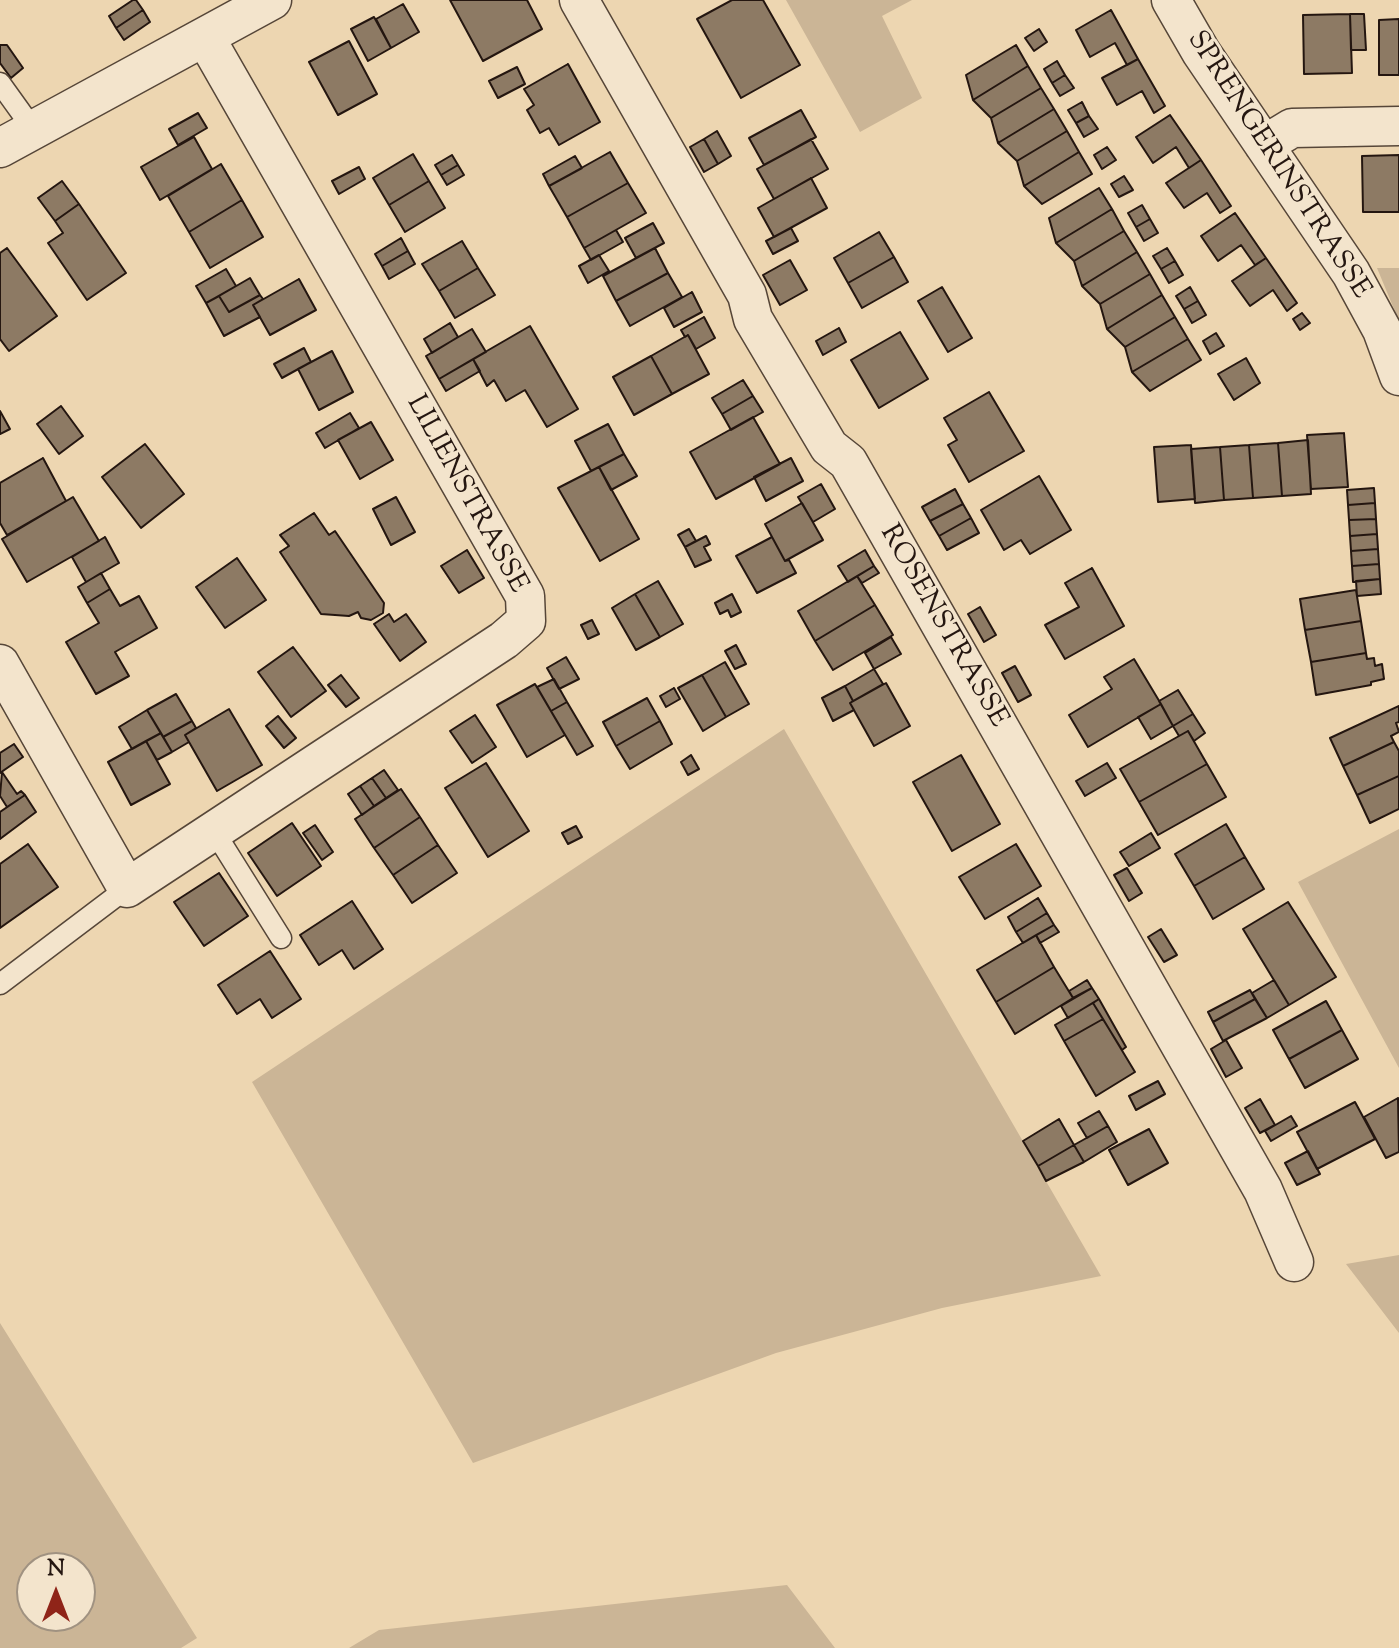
<!DOCTYPE html>
<style>
body{margin:0}
#map{position:relative;width:1399px;height:1648px;overflow:hidden;background:#edd6b1;font-family:"Sorts Mill Goudy",serif}
canvas{display:block}
.north{position:absolute;left:16px;top:1552px;width:80px;height:80px;box-sizing:border-box;background:#f3e4cc;border:2px solid #a09281;border-radius:50%;rotate:0deg;font-size:22px;font-weight:700;line-height:32px;text-align:center;color:#241610}
.north::after{content:'';display:block;margin:auto;width:28px;height:36px;background:#8f2418;clip-path:polygon(50% 0,100% 100%,50% 72%,0 100%)}
</style>
<div id="map">
<canvas width="1399" height="1648"></canvas>
<div class="north">N</div>
</div>
<script>
const g = document.querySelector('canvas').getContext('2d');
g.lineJoin = 'round';
function fill(path, color) {
  g.fillStyle = color;
  g.fill(path, 'evenodd');
}
function toPath(rows) {
  const path = new Path2D();
  for (const r of rows) {
    path.moveTo(r[0], r[1]);
    for (let i = 2; i < r.length; i += 2) path.lineTo(r[i], r[i + 1]);
  }
  return path;
}
function stroke(path, color, width, dash) {
  g.strokeStyle = color;
  g.lineWidth = width;
  g.lineCap = dash ? 'butt' : 'round';
  g.setLineDash(dash || []);
  g.stroke(path);
}
function label(font, color, halo, rows, align = 'center') {
  g.font = font + ' "Sorts Mill Goudy",serif';
  g.lineWidth = 6;
  g.setLineDash([]);
  g.textBaseline = 'middle';
  g.strokeStyle = halo;
  g.fillStyle = color;
  for (const [text, x, y, turn = 0] of rows) {
    g.save();
    g.translate(x, y);
    g.rotate((+turn || 0) * Math.PI / 180);
    g.textAlign = isNaN(turn) ? turn : align;
    if (halo) g.strokeText(text, 0, 0);
    g.fillText(text, 0, 0);
    g.restore();
  }
}
fill(toPath([
 [786,0,912,0,882,16,922,98,860,132],
 [1377,268,1399,268,1399,321],
 [784,729,1101,1276,942,1308,776,1353,473,1463,252,1082],
 [1399,829,1399,1068,1298,882],
 [1399,1255,1399,1333,1346,1264],
 [0,1323,197,1638,181,1648,0,1648],
 [32,1568,80,1568,80,1616,32,1616],
 [787,1585,835,1648,349,1648,379,1630]
]), '#cbb596');
const building = toPath([
 [133,0,136,0,143,10,116,28,109,16,133,0],
 [450,0,527,0,542,29,483,61,450,0],
 [732,0,763,0,800,65,741,98,697,19,732,0],
 [403,4,419,32,391,48,376,19,403,4],
 [143,10,150,22,124,40,116,28,143,10],
 [1111,10,1138,59,1127,65,1115,43,1090,57,1076,30,1111,10],
 [1350,14,1352,73,1304,74,1303,15,1350,14],
 [1350,14,1364,14,1366,50,1351,50,1350,14],
 [374,17,391,48,368,61,351,29,374,17],
 [1399,19,1399,75,1379,75,1379,20,1399,19],
 [1039,29,1047,42,1034,51,1025,38,1039,29],
 [349,41,377,94,338,115,309,62,349,41],
 [0,45,7,45,23,68,11,78,0,63,0,45],
 [1016,45,1028,66,973,100,966,75,1016,45],
 [1138,59,1165,106,1154,113,1142,91,1117,105,1102,78,1138,59],
 [1057,61,1065,75,1052,83,1044,69,1057,61],
 [568,64,600,122,559,145,549,128,540,133,527,110,534,105,524,89,568,64],
 [1028,66,1041,88,991,118,973,100,1028,66],
 [517,67,525,84,498,98,489,81,517,67],
 [1065,75,1074,88,1060,96,1052,83,1065,75],
 [1041,88,1054,109,998,143,991,118,1041,88],
 [1082,102,1089,116,1076,123,1068,110,1082,102],
 [1054,109,1067,131,1017,161,998,143,1054,109],
 [801,110,816,137,764,165,749,138,801,110],
 [198,113,207,128,178,145,169,129,198,113],
 [1170,115,1201,160,1189,168,1176,147,1153,163,1136,137,1170,115],
 [1089,116,1098,129,1084,137,1076,123,1089,116],
 [717,131,731,156,718,164,704,139,717,131],
 [1067,131,1079,152,1024,186,1017,161,1067,131],
 [194,137,212,169,160,200,141,167,194,137],
 [704,139,718,164,704,172,690,147,704,139],
 [811,139,828,169,774,199,757,169,811,139],
 [1107,147,1116,160,1102,169,1094,155,1107,147],
 [610,152,628,183,567,217,549,186,610,152],
 [1079,152,1092,174,1042,204,1024,186,1079,152],
 [413,154,429,181,389,205,373,178,413,154],
 [452,155,458,165,441,175,435,165,452,155],
 [1399,155,1399,212,1363,212,1362,156,1399,155],
 [575,156,582,168,549,186,543,174,575,156],
 [1201,160,1231,206,1220,213,1207,193,1184,208,1166,183,1201,160],
 [221,164,242,200,189,232,168,196,221,164],
 [458,165,464,175,447,185,441,175,458,165],
 [359,167,365,179,339,194,332,181,359,167],
 [1124,176,1133,190,1119,197,1111,184,1124,176],
 [811,178,827,208,774,237,758,208,811,178],
 [62,181,79,204,55,221,38,198,62,181],
 [429,181,445,208,405,232,389,205,429,181],
 [628,183,646,213,584,248,567,217,628,183],
 [1099,188,1112,209,1056,243,1049,218,1099,188],
 [242,200,263,237,210,268,189,232,242,200],
 [79,204,126,273,87,300,48,243,63,233,55,221,79,204],
 [1142,205,1150,219,1136,227,1128,213,1142,205],
 [1112,209,1124,231,1074,261,1056,243,1112,209],
 [1235,213,1266,258,1255,265,1241,245,1218,261,1201,236,1235,213],
 [1150,219,1158,233,1144,241,1136,227,1150,219],
 [653,223,664,243,636,258,625,238,653,223],
 [791,228,798,241,773,254,766,241,791,228],
 [616,230,623,242,591,260,584,248,616,230],
 [1124,231,1137,252,1082,286,1074,261,1124,231],
 [879,232,894,257,848,283,834,258,879,232],
 [401,238,408,251,382,266,375,254,401,238],
 [462,241,478,268,439,291,422,264,462,241],
 [7,248,57,316,9,351,0,339,0,253,7,248],
 [655,248,668,273,616,301,603,276,655,248],
 [1167,248,1175,261,1161,269,1153,256,1167,248],
 [408,251,415,264,389,279,382,266,408,251],
 [1137,252,1150,274,1100,304,1082,286,1137,252],
 [599,255,609,271,588,283,579,266,599,255],
 [894,257,908,282,862,308,848,283,894,257],
 [1266,258,1297,303,1287,311,1273,290,1250,306,1232,281,1266,258],
 [790,260,807,290,780,305,763,275,790,260],
 [1175,261,1183,275,1169,283,1161,269,1175,261],
 [478,268,495,295,455,318,439,291,478,268],
 [226,269,236,286,206,303,196,286,226,269],
 [668,273,682,297,630,326,616,301,668,273],
 [1150,274,1162,295,1107,329,1100,304,1150,274],
 [250,278,260,295,229,312,219,296,250,278],
 [299,279,316,310,270,335,253,305,299,279],
 [942,287,972,338,948,352,918,301,942,287],
 [1190,287,1198,301,1184,309,1176,296,1190,287],
 [692,292,702,312,674,327,664,308,692,292],
 [260,295,263,299,253,305,260,317,224,336,206,303,219,296,229,312,260,295],
 [1162,295,1175,317,1125,347,1107,329,1162,295],
 [1198,301,1206,315,1192,323,1184,309,1198,301],
 [1302,313,1310,323,1300,330,1293,319,1302,313],
 [704,317,715,338,696,349,688,335,685,337,681,330,704,317],
 [1175,317,1188,339,1132,372,1125,347,1175,317],
 [450,323,458,337,432,353,424,339,450,323],
 [530,326,578,409,547,427,525,390,506,401,494,380,487,386,473,359,530,326],
 [839,328,846,342,823,355,816,341,839,328],
 [472,329,486,352,439,379,426,356,472,329],
 [900,332,928,379,879,408,851,360,900,332],
 [1216,333,1224,346,1210,354,1203,341,1216,333],
 [688,335,709,374,672,394,651,356,688,335],
 [1188,339,1201,360,1150,391,1132,372,1188,339],
 [304,348,311,362,282,378,274,364,304,348],
 [332,351,353,392,319,410,298,369,332,351],
 [651,356,672,394,634,415,613,377,651,356],
 [1246,358,1260,383,1234,400,1218,374,1246,358],
 [473,359,480,371,446,391,439,379,473,359],
 [743,380,753,396,722,414,712,398,743,380],
 [989,392,1024,451,969,482,948,445,957,440,944,418,989,392],
 [753,396,763,412,731,430,722,414,753,396],
 [61,406,83,436,59,454,37,424,61,406],
 [0,411,10,429,0,434,0,411],
 [350,413,359,428,325,448,316,433,350,413],
 [753,417,780,464,716,499,690,452,753,417],
 [371,422,393,460,360,479,338,440,371,422],
 [608,424,624,454,591,471,575,441,608,424],
 [1344,433,1348,487,1311,489,1307,435,1344,433],
 [1308,440,1311,494,1282,496,1278,443,1308,440],
 [1278,443,1282,496,1253,498,1249,445,1278,443],
 [145,444,184,494,141,528,102,477,145,444],
 [1191,445,1195,499,1158,502,1154,447,1191,445],
 [1249,445,1253,498,1224,500,1220,447,1249,445],
 [1220,447,1224,500,1195,503,1191,449,1220,447],
 [624,454,637,476,611,490,599,467,624,454],
 [43,458,66,501,7,535,0,523,0,483,43,458],
 [791,458,803,481,766,501,754,477,791,458],
 [599,467,639,539,600,561,558,488,599,467],
 [1039,476,1071,530,1030,554,1021,540,1004,550,981,510,1039,476],
 [821,484,835,509,813,522,798,497,821,484],
 [1374,488,1375,503,1348,505,1347,490,1374,488],
 [955,489,963,504,930,521,922,507,955,489],
 [73,497,99,541,27,582,2,539,73,497],
 [396,497,415,532,391,545,373,509,396,497],
 [802,503,823,540,785,561,765,524,802,503],
 [1375,503,1376,519,1349,520,1348,505,1375,503],
 [963,504,971,518,939,536,930,521,963,504],
 [314,513,329,535,335,531,384,603,383,613,371,620,361,618,358,612,349,616,321,614,280,552,289,546,280,535,314,513],
 [971,518,979,533,947,550,939,536,971,518],
 [1376,519,1377,534,1350,536,1349,520,1376,519],
 [689,529,696,541,685,547,678,535,689,529],
 [1377,534,1378,549,1351,551,1350,536,1377,534],
 [706,536,710,544,704,547,711,560,695,567,685,547,706,536],
 [105,537,119,563,86,582,72,557,105,537],
 [772,537,785,561,789,560,796,573,757,593,736,556,772,537],
 [1378,549,1379,564,1352,566,1351,551,1378,549],
 [467,550,484,578,459,593,441,566,467,550],
 [865,550,874,566,848,582,838,566,865,550],
 [237,558,266,600,225,628,196,587,237,558],
 [1379,564,1380,579,1353,582,1352,566,1379,564],
 [874,566,879,573,862,583,857,576,874,566],
 [1092,568,1124,626,1065,659,1045,625,1079,607,1065,583,1092,568],
 [101,573,110,589,87,603,78,587,101,573],
 [857,576,875,605,815,641,798,611,857,576],
 [1380,579,1381,594,1357,596,1356,581,1380,579],
 [658,581,683,624,660,637,635,594,658,581],
 [110,589,120,606,139,596,157,628,115,652,129,676,96,694,66,642,99,623,87,603,110,589],
 [1356,590,1361,621,1305,630,1300,599,1356,590],
 [635,594,660,637,636,650,612,608,635,594],
 [732,594,741,612,731,617,728,610,720,614,715,603,732,594],
 [875,605,893,635,833,670,815,641,875,605],
 [980,607,996,635,984,642,968,614,980,607],
 [389,614,394,622,406,614,426,642,400,661,374,624,389,614],
 [592,620,599,634,588,639,581,625,592,620],
 [1361,621,1366,653,1311,662,1305,630,1361,621],
 [891,637,901,654,874,669,865,653,891,637],
 [736,645,746,664,735,669,725,651,736,645],
 [293,647,326,691,291,717,258,672,293,647],
 [1366,653,1367,659,1374,658,1375,666,1382,664,1384,679,1371,682,1371,685,1316,695,1311,662,1366,653],
 [566,657,579,679,559,689,547,668,566,657],
 [1134,659,1161,704,1088,747,1069,715,1112,689,1104,677,1134,659],
 [725,662,749,704,726,717,702,675,725,662],
 [1015,666,1031,695,1018,702,1002,673,1015,666],
 [874,669,883,684,853,701,845,686,874,669],
 [341,675,359,698,346,707,328,685,341,675],
 [702,675,726,717,703,731,678,688,702,675],
 [554,679,567,702,551,711,537,687,554,679],
 [886,683,910,726,874,746,850,703,886,683],
 [535,684,565,735,527,757,497,705,535,684],
 [845,686,853,701,850,703,854,710,833,721,822,698,845,686],
 [674,688,680,699,666,707,660,696,674,688],
 [1178,690,1193,714,1173,726,1159,701,1178,690],
 [176,694,192,721,163,737,147,710,176,694],
 [647,698,660,721,616,746,603,722,647,698],
 [567,702,593,746,577,755,551,711,567,702],
 [1161,704,1173,726,1151,739,1138,717,1161,704],
 [1399,706,1399,722,1396,723,1399,732,1391,736,1394,742,1343,766,1330,738,1399,706],
 [229,709,262,765,217,791,185,735,229,709],
 [147,710,161,733,132,749,119,727,147,710],
 [1193,714,1205,733,1194,741,1188,731,1179,736,1173,726,1193,714],
 [475,715,496,747,472,763,450,731,475,715],
 [278,716,296,738,284,748,266,726,278,716],
 [192,721,196,728,185,735,189,742,172,752,163,737,192,721],
 [660,721,672,744,630,769,616,746,660,721],
 [1188,731,1207,764,1139,802,1120,769,1188,731],
 [161,733,172,752,157,760,146,741,161,733],
 [146,741,170,784,131,805,108,762,146,741],
 [1394,742,1399,751,1399,776,1357,795,1343,766,1394,742],
 [14,744,23,757,0,773,0,753,14,744],
 [691,755,699,769,688,775,681,762,691,755],
 [961,755,1000,824,952,851,913,782,961,755],
 [486,763,529,831,488,857,445,788,486,763],
 [1107,763,1116,778,1085,796,1076,781,1107,763],
 [1207,764,1226,797,1158,835,1139,802,1207,764],
 [384,770,398,790,386,798,372,778,384,770],
 [2,772,17,794,21,791,25,795,7,807,0,796,2,772],
 [1399,776,1399,809,1370,823,1357,795,1399,776],
 [372,778,386,798,374,806,360,786,372,778],
 [360,786,374,806,362,815,348,794,360,786],
 [401,789,420,817,374,848,355,819,401,789],
 [25,795,36,812,0,839,0,812,25,795],
 [420,817,438,845,393,875,374,848,420,817],
 [292,823,321,866,277,896,248,853,292,823],
 [1226,824,1245,857,1194,886,1175,854,1226,824],
 [315,825,333,852,322,860,303,833,315,825],
 [576,826,582,837,568,844,562,833,576,826],
 [1151,833,1160,848,1129,866,1120,852,1151,833],
 [28,844,58,887,0,928,0,864,28,844],
 [1016,844,1041,886,985,919,959,877,1016,844],
 [438,845,457,873,412,903,393,875,438,845],
 [1245,857,1264,889,1213,919,1194,886,1245,857],
 [1127,868,1142,893,1129,901,1114,875,1127,868],
 [219,873,248,916,204,946,174,902,219,873],
 [1038,898,1047,913,1016,932,1008,917,1038,898],
 [352,901,383,949,354,969,342,950,319,965,300,935,352,901],
 [1288,902,1336,977,1289,1005,1243,929,1288,902],
 [1047,913,1054,925,1023,943,1016,932,1047,913],
 [1054,925,1059,932,1040,943,1036,935,1054,925],
 [1161,929,1177,955,1164,962,1148,937,1161,929],
 [1036,935,1054,967,996,1002,977,970,1036,935],
 [270,951,301,999,272,1018,260,999,237,1014,218,985,270,951],
 [1054,967,1073,998,1015,1034,996,1002,1054,967],
 [1087,980,1092,988,1073,998,1069,991,1087,980],
 [1274,980,1289,1005,1267,1018,1252,993,1274,980],
 [1092,988,1099,999,1068,1018,1061,1006,1092,988],
 [1250,990,1255,999,1213,1022,1208,1012,1250,990],
 [1099,999,1126,1047,1122,1050,1093,1003,1099,999],
 [1255,999,1267,1018,1223,1041,1213,1022,1255,999],
 [1326,1001,1342,1030,1289,1059,1273,1030,1326,1001],
 [1093,1003,1103,1019,1064,1041,1055,1025,1093,1003],
 [1103,1019,1135,1072,1096,1096,1064,1041,1103,1019],
 [1342,1030,1358,1059,1305,1088,1289,1059,1342,1030],
 [1226,1040,1242,1068,1226,1077,1211,1049,1226,1040],
 [1158,1081,1165,1094,1136,1110,1129,1096,1158,1081],
 [1398,1098,1399,1152,1386,1158,1364,1117,1398,1098],
 [1260,1099,1275,1125,1260,1133,1245,1108,1260,1099],
 [1355,1102,1375,1139,1317,1169,1297,1132,1355,1102],
 [1099,1111,1108,1126,1087,1138,1078,1123,1099,1111],
 [1291,1116,1297,1126,1271,1141,1265,1131,1291,1116],
 [1059,1119,1074,1145,1038,1166,1023,1141,1059,1119],
 [1108,1126,1117,1142,1084,1162,1074,1145,1108,1126],
 [1149,1129,1168,1163,1128,1185,1109,1150,1149,1129],
 [1074,1145,1084,1162,1046,1181,1038,1166,1074,1145],
 [1308,1151,1320,1174,1297,1185,1285,1163,1308,1151]
]);
fill(building, '#8d7a64');
stroke(building, '#241610', 2);
const lane = toPath([
 [0,83,33,129],
 [214,831,281,938],
 [0,984,127,888]
]);
const street = toPath([
 [579,0,747,295,753,319,829,447,848,462,1263,1190,1294,1262],
 [1171,0,1201,52,1351,273,1382,330,1399,376],
 [1264,145,1292,128,1399,126],
 [0,148,272,0],
 [0,664,127,888,504,640,526,621,525,596,205,37]
]);
stroke(lane, '#564638', 23);
stroke(street, '#564638', 41);
stroke(lane, '#f3e4cc', 20);
stroke(street, '#f3e4cc', 38);
label('28px', '#241610', '#f3e4cc', [
 ["SPRENGERINSTRASSE",1277,166,57],
 ["LILIENSTRASSE",465,495,61],
 ["ROSENSTRASSE",942,627,60]
]);
</script>
